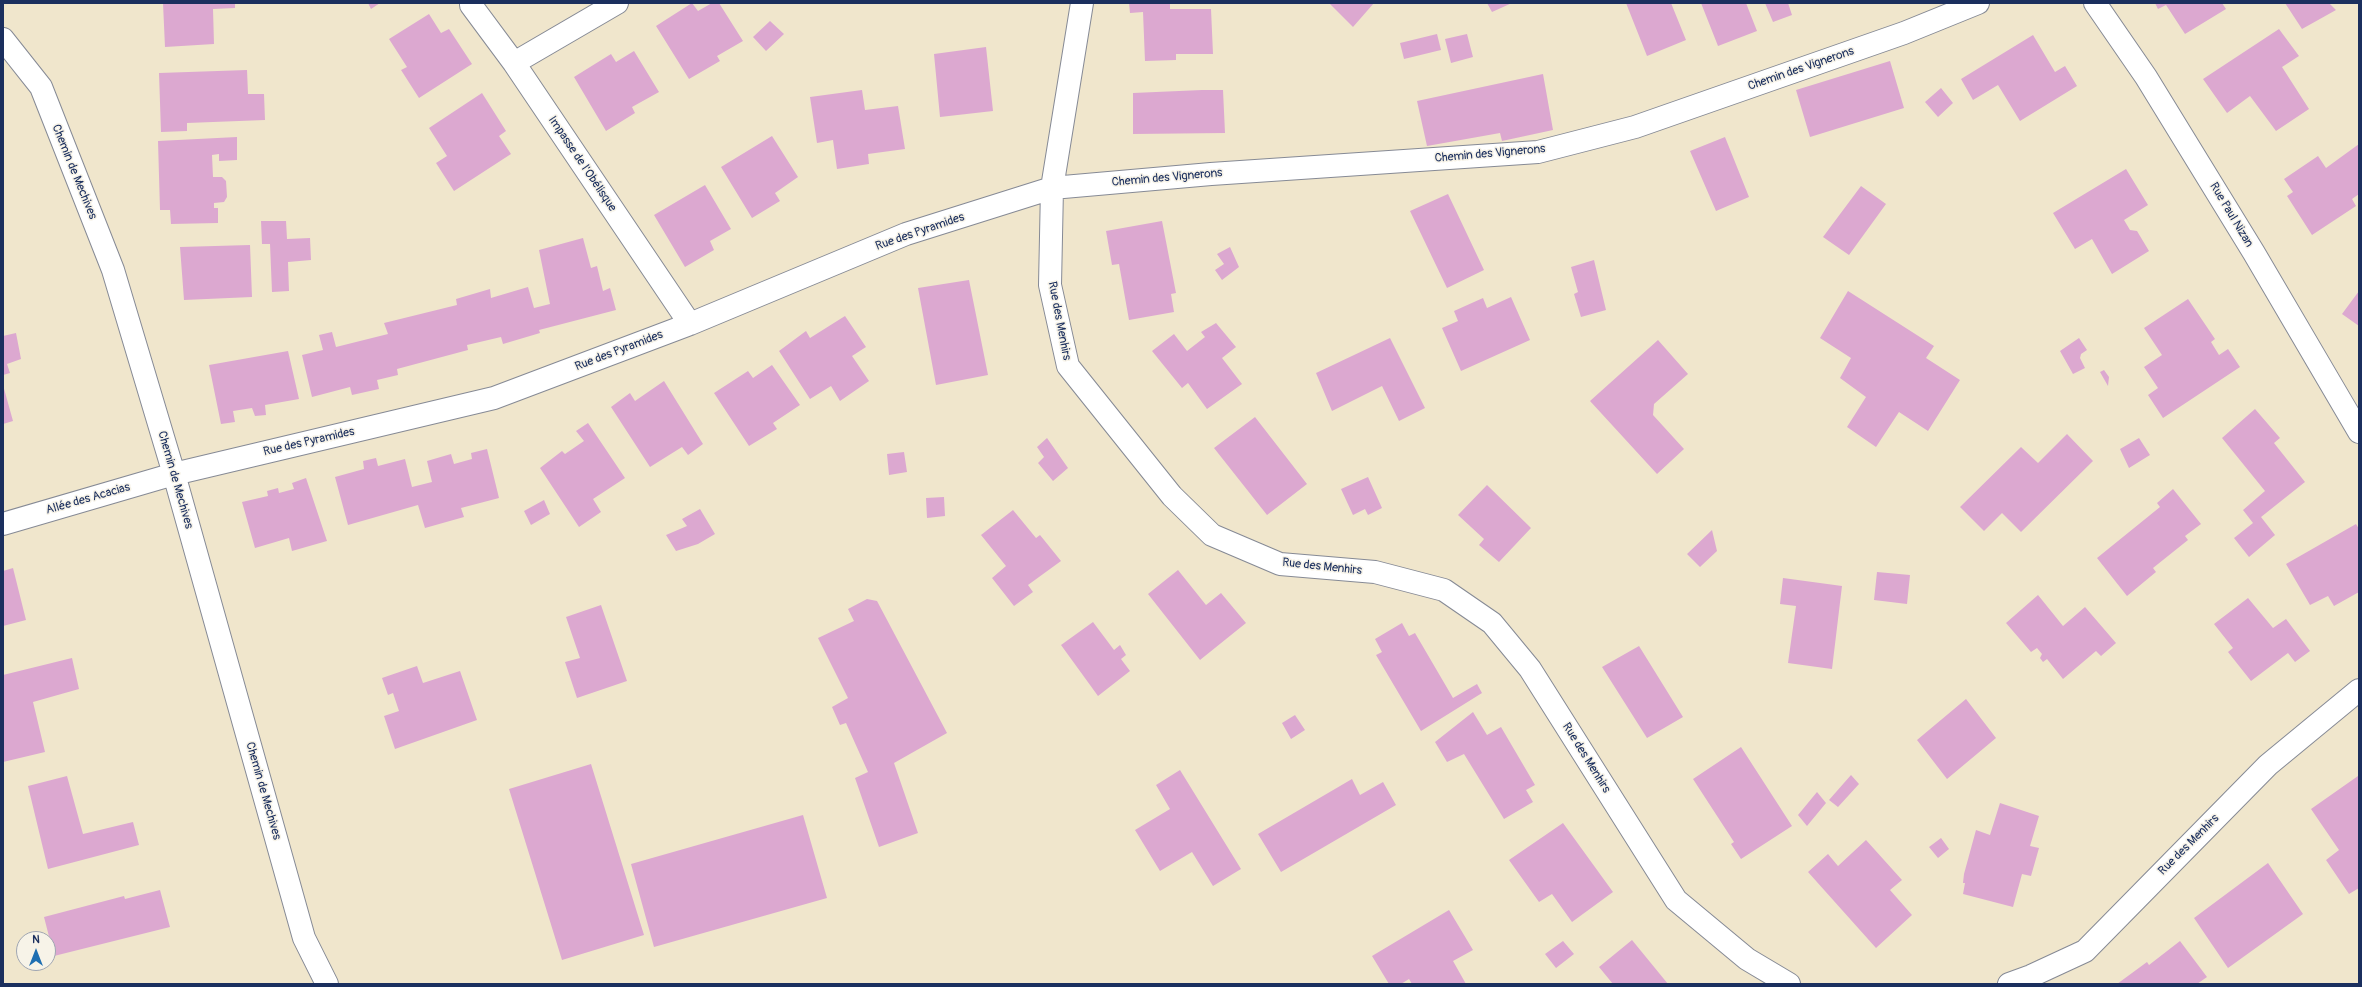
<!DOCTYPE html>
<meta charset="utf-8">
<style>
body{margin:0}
#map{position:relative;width:2362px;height:987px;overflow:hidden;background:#f0e6cc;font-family:Pangolin,sans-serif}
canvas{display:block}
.frame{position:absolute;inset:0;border:4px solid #1b2f5e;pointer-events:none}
.north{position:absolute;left:16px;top:931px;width:40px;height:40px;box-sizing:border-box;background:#f7f3e8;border:1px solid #9fa5b1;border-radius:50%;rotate:0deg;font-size:11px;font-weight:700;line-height:16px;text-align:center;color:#1b2f5e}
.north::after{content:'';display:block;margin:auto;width:14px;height:18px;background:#1f6fb2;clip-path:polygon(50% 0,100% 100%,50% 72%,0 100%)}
</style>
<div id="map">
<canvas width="2362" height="987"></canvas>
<div class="frame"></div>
<div class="north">N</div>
</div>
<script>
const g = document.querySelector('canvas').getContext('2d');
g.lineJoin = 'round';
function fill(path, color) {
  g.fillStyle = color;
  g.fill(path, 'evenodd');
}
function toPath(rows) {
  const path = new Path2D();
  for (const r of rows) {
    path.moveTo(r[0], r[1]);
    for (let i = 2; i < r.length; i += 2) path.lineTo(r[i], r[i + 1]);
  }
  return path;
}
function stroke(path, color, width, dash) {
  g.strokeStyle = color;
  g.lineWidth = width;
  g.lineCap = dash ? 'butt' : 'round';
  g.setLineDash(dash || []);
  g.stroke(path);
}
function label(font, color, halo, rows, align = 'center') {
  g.font = font + ' Pangolin,sans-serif';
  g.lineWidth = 3;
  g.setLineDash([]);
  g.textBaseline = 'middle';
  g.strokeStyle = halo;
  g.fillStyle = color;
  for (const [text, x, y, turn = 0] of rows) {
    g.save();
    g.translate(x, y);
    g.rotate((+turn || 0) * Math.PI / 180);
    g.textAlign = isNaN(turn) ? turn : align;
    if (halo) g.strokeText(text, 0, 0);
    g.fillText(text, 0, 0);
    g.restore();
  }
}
fill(toPath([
 [163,3,235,3,235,8,213,9,214,44,165,47],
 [368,3,380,3,371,9],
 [692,3,698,11,712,3,719,3,743,41,717,56,720,61,689,79,656,26],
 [1129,3,1170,3,1170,9,1211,9,1213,54,1176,54,1176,60,1145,61,1143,12,1130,13],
 [1329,3,1374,3,1353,27],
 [1487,3,1512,3,1492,12],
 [1626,3,1671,3,1686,40,1647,56],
 [1701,3,1746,3,1757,31,1718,46],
 [1765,3,1788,3,1792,15,1773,22],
 [2155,3,2222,3,2226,9,2185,34,2166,5,2158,9],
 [2285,3,2329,3,2336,10,2302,29],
 [429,14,441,33,449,29,472,64,419,98,401,70,407,67,389,39],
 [770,21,784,34,766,51,753,37],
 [2279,29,2299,56,2282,67,2309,109,2276,131,2250,96,2227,113,2203,79],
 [1437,34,1441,50,1404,59,1400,43],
 [1467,34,1473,57,1451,63,1445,39],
 [2033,35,2055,72,2065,66,2077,86,2020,121,1998,85,1973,100,1961,79],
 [986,47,993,111,940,117,934,54],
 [634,51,659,92,632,107,635,113,606,131,574,77,611,54,616,62],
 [1890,61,1904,108,1810,137,1796,90],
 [247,70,248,94,264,94,265,120,187,123,187,131,161,132,159,73],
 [1543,74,1553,130,1502,141,1500,133,1427,146,1417,101],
 [1941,88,1953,103,1938,117,1925,102],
 [862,90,865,110,898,106,905,149,868,154,869,164,837,169,833,140,817,143,810,97],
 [1202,90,1223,90,1225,133,1133,134,1133,93],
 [482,93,506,131,499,136,511,154,454,191,436,163,447,156,429,128],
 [772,136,798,177,775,193,780,201,752,218,721,167],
 [237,137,237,160,219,161,219,154,212,155,213,177,222,177,226,181,227,197,224,202,214,203,214,208,218,208,218,223,171,224,170,210,160,210,158,141],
 [1725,137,1749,197,1716,211,1690,151],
 [2359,144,2359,194,2352,199,2356,206,2312,235,2287,196,2293,192,2284,179,2318,156,2326,168],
 [2126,169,2148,205,2124,220,2130,230,2137,231,2149,251,2112,274,2092,239,2075,249,2053,213],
 [705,185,731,229,710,241,714,250,685,267,654,215],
 [1861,186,1886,204,1849,255,1823,237],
 [1448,194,1484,270,1447,288,1410,211],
 [261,221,286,221,287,239,310,238,311,260,288,262,289,291,272,292,270,244,262,244],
 [1162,221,1176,293,1171,294,1174,312,1129,320,1119,264,1112,265,1106,231],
 [583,238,591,268,597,266,603,291,610,288,616,310,539,330,540,333,503,344,501,337,467,345,468,350,397,369,398,375,377,380,379,389,352,395,350,387,312,397,302,355,323,350,319,335,332,332,336,347,388,334,384,323,457,305,456,299,490,289,491,298,528,287,534,308,550,304,539,250],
 [250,245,252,297,184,300,180,247],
 [1230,247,1239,267,1222,280,1215,270,1224,264,1217,254],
 [1594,260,1606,310,1581,317,1574,294,1578,292,1571,267],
 [969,280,988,375,936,385,918,288],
 [1848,291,1934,346,1926,358,1960,380,1928,431,1899,412,1876,447,1847,427,1866,397,1840,378,1851,358,1820,338],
 [2359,291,2359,326,2342,314],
 [1511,297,1530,340,1461,371,1442,328,1458,321,1454,311,1483,298,1487,308],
 [2188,299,2215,339,2211,342,2219,355,2228,349,2240,367,2163,418,2148,395,2158,388,2144,367,2162,355,2144,328],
 [845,316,866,347,852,356,869,381,840,401,831,386,810,399,779,351,806,331,810,338],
 [1216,323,1236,347,1222,358,1242,384,1207,409,1188,383,1182,388,1152,351,1174,334,1187,351,1205,337,1201,332],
 [16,333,21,359,7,364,10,373,3,375,3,336],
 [1390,338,1425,408,1399,421,1382,386,1332,411,1316,373],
 [2079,338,2087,350,2081,354,2080,358,2085,368,2073,374,2060,351],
 [1658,340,1688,374,1654,404,1653,415,1684,449,1657,474,1590,401],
 [288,351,299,399,265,405,266,415,255,416,252,408,233,411,235,422,221,424,209,365],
 [772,365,800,405,773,423,777,429,749,446,714,393,748,371,753,378],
 [2104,370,2109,377,2108,386,2100,372],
 [664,381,703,444,688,455,682,447,650,467,611,407,630,393,635,401],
 [3,385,13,421,3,424],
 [2255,409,2280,438,2274,443,2305,482,2261,517,2275,535,2249,557,2234,538,2253,523,2243,510,2265,491,2222,438],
 [1255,417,1307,484,1267,515,1214,448],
 [588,423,625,478,593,499,601,512,579,527,540,468,562,451,565,454,584,441,576,431],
 [2067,434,2093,461,2021,532,2002,513,1984,531,1960,507,2021,447,2038,463],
 [1047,438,1068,468,1053,481,1038,463,1044,457,1037,447],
 [2139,438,2150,455,2129,468,2120,449],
 [487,449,499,498,461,508,464,517,425,528,418,505,348,525,335,477,364,469,363,461,376,458,378,466,405,459,412,487,432,482,427,461,451,454,454,464,472,459,471,453],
 [904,452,907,472,889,475,887,454],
 [1368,477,1382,508,1368,515,1365,509,1353,515,1341,489],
 [306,478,327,541,292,551,289,538,255,548,242,502,268,496,267,491,278,488,279,493,294,489,292,483],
 [1487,485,1531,528,1499,562,1479,545,1484,539,1458,515],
 [2173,489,2201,524,2185,536,2188,540,2153,568,2156,572,2127,596,2097,558,2160,507,2157,503],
 [944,497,945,516,927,518,926,498],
 [544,500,550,514,531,525,524,511],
 [700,509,715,534,698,544,676,551,666,535,687,526,682,519],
 [1013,510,1036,538,1040,535,1061,561,1028,585,1033,592,1014,606,992,578,1006,566,981,535],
 [2356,524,2359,529,2359,592,2334,606,2328,596,2310,605,2286,564],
 [1712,530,1717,551,1700,567,1687,554],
 [13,568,26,620,3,626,3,571],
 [1178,570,1206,605,1221,593,1246,623,1200,660,1148,594],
 [1877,572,1910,575,1907,604,1874,600],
 [1783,578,1842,586,1832,669,1788,663,1796,606,1780,604],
 [2038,595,2063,626,2085,607,2116,643,2101,656,2096,651,2063,679,2047,659,2043,662,2040,658,2042,654,2037,648,2031,652,2006,623],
 [2248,598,2273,628,2286,619,2310,651,2295,662,2288,653,2251,681,2228,652,2233,648,2214,624],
 [867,599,877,601,947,733,894,763,918,833,879,847,855,778,868,772,846,723,840,725,832,707,848,698,818,638,854,621,848,609],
 [601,605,627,681,577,698,565,662,580,658,566,617],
 [1093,622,1114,650,1120,645,1126,655,1121,659,1130,671,1098,696,1061,645],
 [1402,623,1409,636,1415,633,1453,698,1477,684,1482,693,1421,731,1376,655,1382,652,1375,639],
 [1639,646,1683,717,1647,738,1602,667],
 [72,658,79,689,33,702,45,752,3,762,3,675],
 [417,666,423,683,460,671,477,720,395,749,384,716,399,711,393,693,388,695,382,678],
 [1966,699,1996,738,1947,779,1917,740],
 [1473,712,1487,735,1501,727,1535,785,1526,790,1533,802,1504,819,1464,754,1447,762,1435,742],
 [1295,715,1305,730,1291,739,1282,723],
 [1741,747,1792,826,1741,859,1731,844,1734,842,1693,779],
 [591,764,644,935,562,960,509,789],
 [1180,770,1241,869,1213,886,1192,852,1160,871,1135,830,1170,809,1156,785],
 [1851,775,1859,784,1838,807,1829,800],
 [67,776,83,834,133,822,139,845,48,869,28,786],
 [2358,776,2359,888,2349,894,2326,860,2339,850,2311,809],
 [1352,779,1360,795,1383,782,1396,805,1281,872,1258,834],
 [1817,792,1826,803,1807,826,1798,815],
 [2000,803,2039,816,2030,846,2039,848,2031,876,2022,874,2013,907,1963,894,1965,883,1963,883,1964,874,1976,830,1990,835],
 [803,815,827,898,654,947,631,864],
 [1563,823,1613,892,1572,922,1552,894,1539,902,1509,860],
 [1941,838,1949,849,1938,858,1929,847],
 [1866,840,1902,880,1890,890,1912,915,1876,948,1808,872,1828,854,1838,866],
 [2268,863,2303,914,2228,968,2194,918],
 [160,890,170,927,54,956,44,917,124,896,125,899],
 [1449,910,1473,950,1453,961,1466,984,1412,984,1409,979,1401,984,1389,984,1372,956],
 [1632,940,1668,984,1613,984,1599,967],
 [1563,941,1574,954,1556,968,1545,954],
 [2180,941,2207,977,2197,984,2117,984,2147,962,2149,965]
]), '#dca8d0');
const minor = toPath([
 [1082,3,1052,188,1050,285,1068,366,1172,496,1212,535,1280,564,1375,572,1444,590,1492,623,1530,669,1676,900,1747,959,1789,984],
 [2095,3,2146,77,2254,253,2359,432],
 [471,5,514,63,690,324],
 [3,39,41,87,113,270,174,474,304,938,327,984],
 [514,63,617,3],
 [3,524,174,474,494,398,690,324,906,234,1052,188,1211,174,1538,152,1635,127,1904,33,1978,3],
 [2009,984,2031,976,2085,951,2268,765,2359,690]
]);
stroke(minor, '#868a95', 24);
stroke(minor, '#fff', 22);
label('12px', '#1b2f5e', '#f7f3e8', [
 ["Chemin des Vignerons",1801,69,-19],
 ["Chemin des Vignerons",1490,154,-5],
 ["Impasse de l'Obélisque",582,164,56],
 ["Chemin de Mechives",74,172,68],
 ["Chemin des Vignerons",1167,178,-5],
 ["Rue Paul Nizan",2231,215,59],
 ["Rue des Pyramides",920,232,-19],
 ["Rue des Menhirs",1059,321,79],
 ["Rue des Pyramides",619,351,-21],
 ["Rue des Pyramides",309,442,-13],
 ["Chemin de Mechives",175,480,74],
 ["Allée des Acacias",88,499,-16],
 ["Rue des Menhirs",1322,567,6],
 ["Rue des Menhirs",1586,758,58],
 ["Chemin de Mechives",263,791,74],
 ["Rue des Menhirs",2189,845,-45]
]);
</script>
